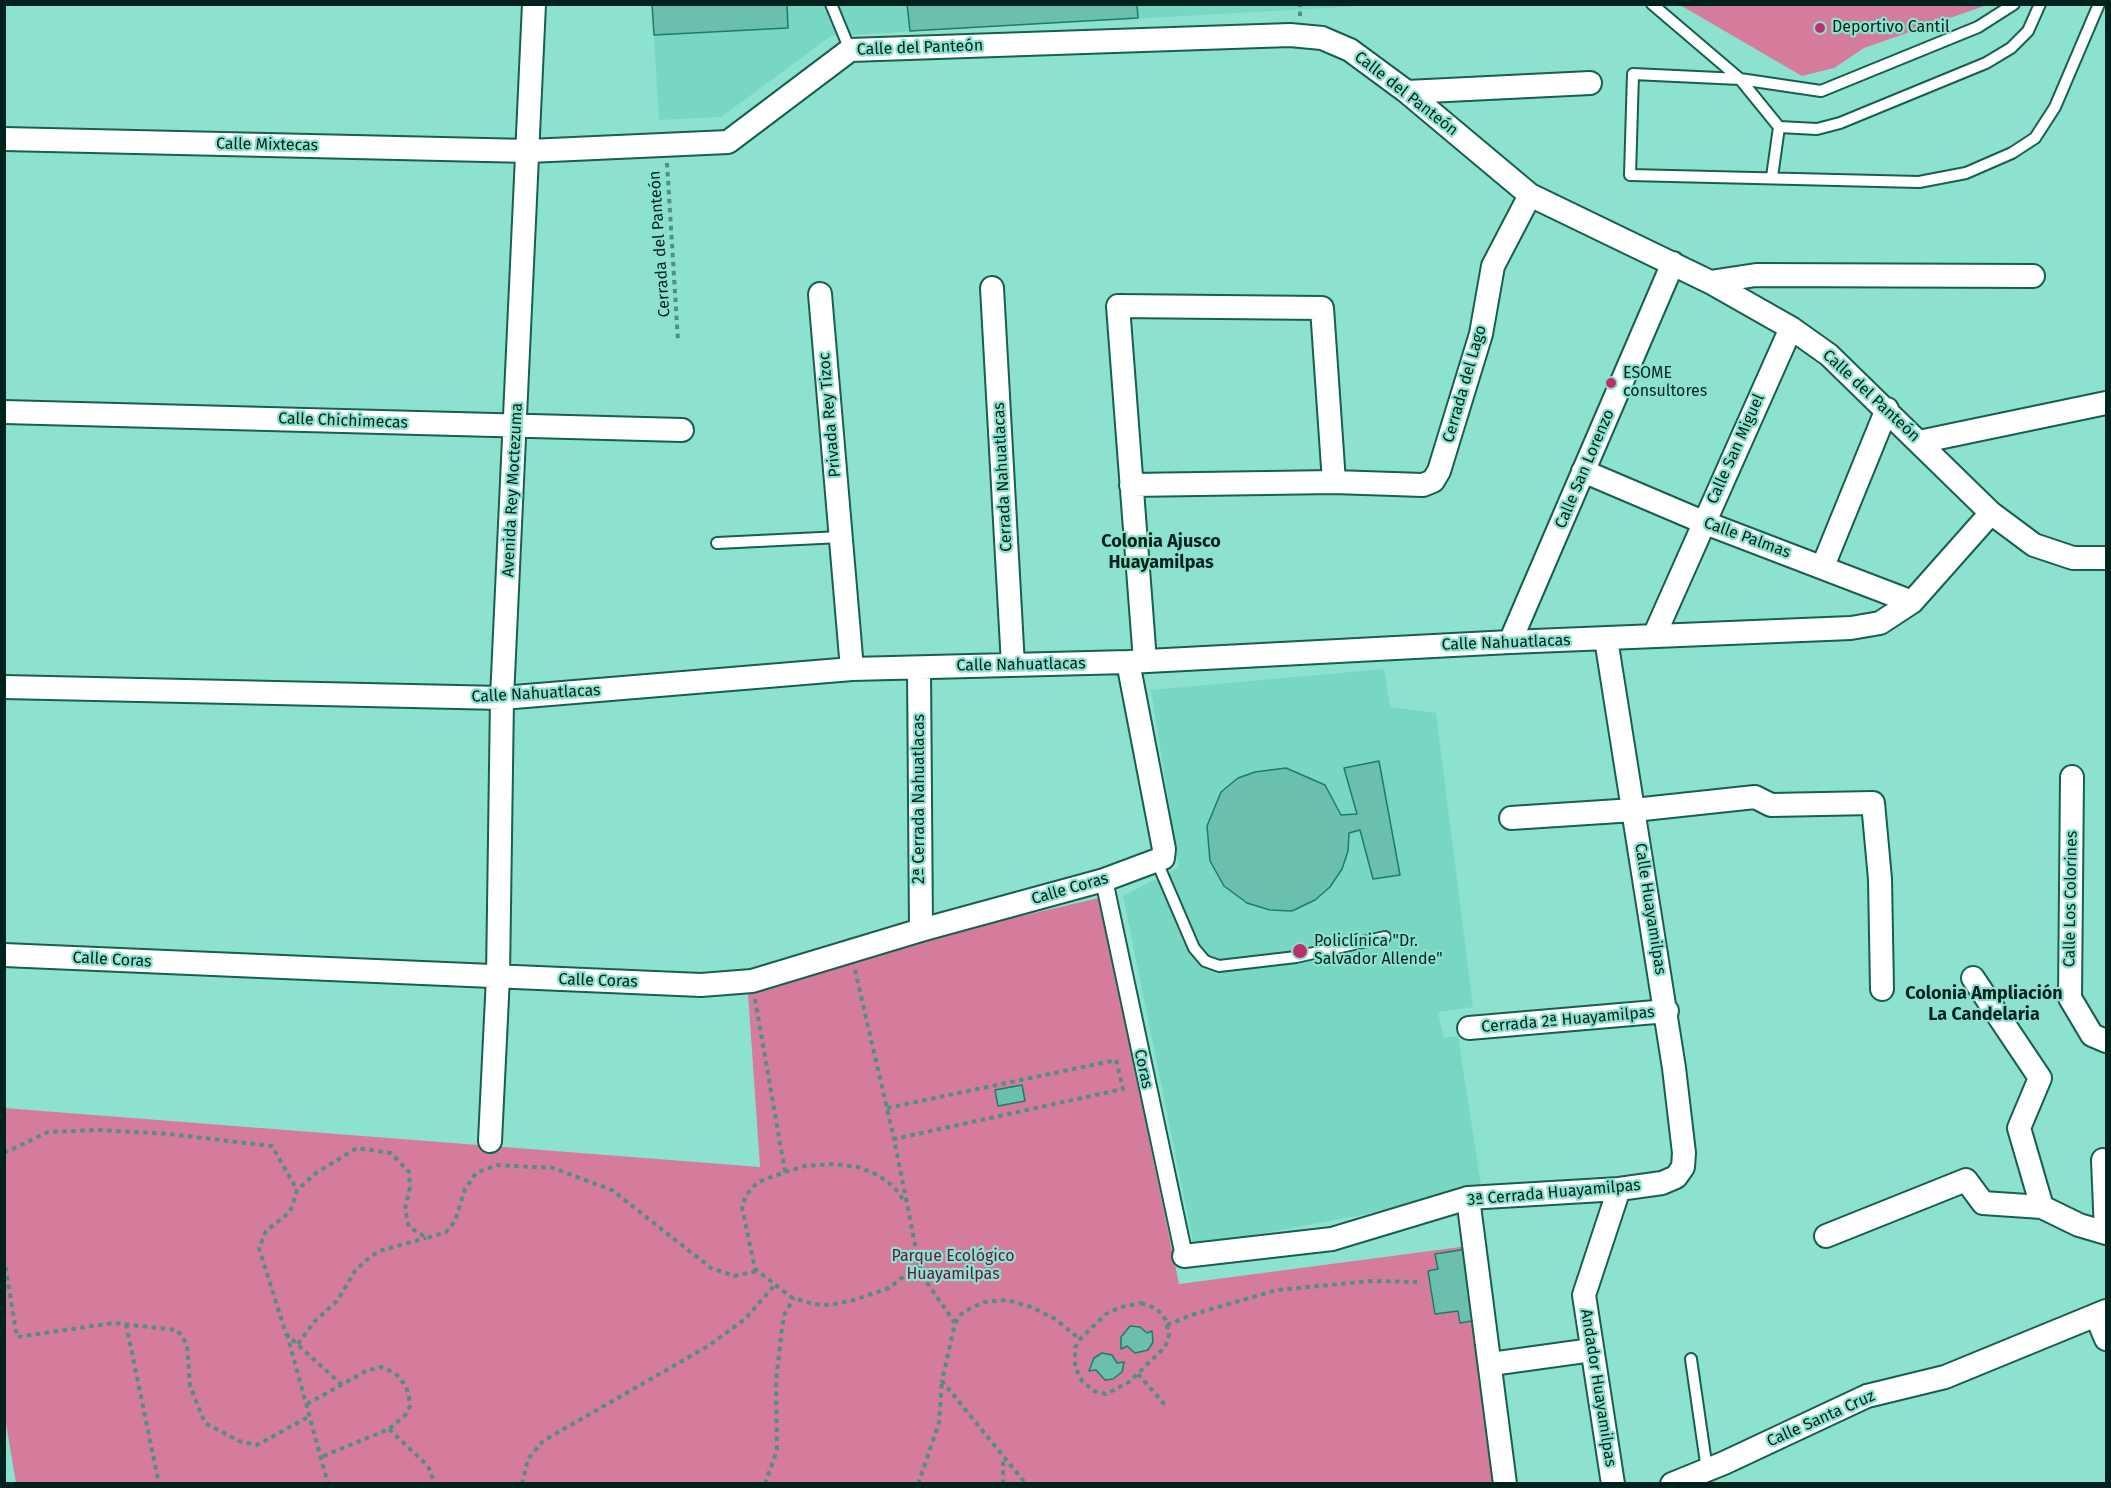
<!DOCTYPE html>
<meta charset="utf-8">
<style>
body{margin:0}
#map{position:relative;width:2111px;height:1488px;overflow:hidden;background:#8ce2ce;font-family:"Fira Sans",sans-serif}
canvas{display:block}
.frame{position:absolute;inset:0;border:6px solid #00221c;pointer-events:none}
</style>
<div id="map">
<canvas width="2111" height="1488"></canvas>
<div class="frame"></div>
</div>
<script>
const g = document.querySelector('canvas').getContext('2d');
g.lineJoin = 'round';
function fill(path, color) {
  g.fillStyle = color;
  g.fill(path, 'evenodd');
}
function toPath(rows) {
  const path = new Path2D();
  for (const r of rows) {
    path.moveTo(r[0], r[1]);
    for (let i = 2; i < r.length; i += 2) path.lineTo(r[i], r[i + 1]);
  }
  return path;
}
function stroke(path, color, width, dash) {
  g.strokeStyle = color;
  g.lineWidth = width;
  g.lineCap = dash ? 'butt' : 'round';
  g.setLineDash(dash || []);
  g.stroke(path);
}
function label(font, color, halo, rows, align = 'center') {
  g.font = font + ' "Fira Sans",sans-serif';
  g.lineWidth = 4.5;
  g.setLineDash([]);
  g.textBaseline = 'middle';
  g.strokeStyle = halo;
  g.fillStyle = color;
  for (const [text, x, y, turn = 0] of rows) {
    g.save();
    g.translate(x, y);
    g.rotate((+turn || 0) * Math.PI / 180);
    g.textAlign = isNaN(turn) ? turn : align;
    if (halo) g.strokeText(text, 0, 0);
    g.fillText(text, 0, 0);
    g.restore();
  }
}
fill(toPath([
 [652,5,1378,5,831,36,721,117,659,120],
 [1384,669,1390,707,1436,713,1473,1007,1438,1012,1444,1038,1458,1036,1481,1185,1362,1215,1194,1246,1123,896,1179,867,1151,690]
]), '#77d7c3');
fill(toPath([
 [1680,5,1987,5,1864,48,1834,68,1802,76],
 [1099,898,1179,1284,1468,1246,1503,1483,16,1483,4,1412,4,1108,760,1167,748,993,909,942]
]), '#d57c9c');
const building = toPath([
 [652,4,787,4,788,28,654,35,652,4],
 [907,4,1137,4,1138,18,910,31,907,4],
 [1379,761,1400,875,1373,879,1360,830,1349,833,1348,851,1342,869,1330,887,1315,900,1292,911,1270,910,1247,903,1224,886,1210,861,1207,826,1221,792,1238,778,1255,772,1286,768,1325,785,1341,815,1357,814,1344,768,1379,761],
 [1022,1085,1025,1101,998,1106,995,1090,1022,1085],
 [1467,1249,1478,1320,1460,1323,1458,1311,1435,1314,1428,1271,1438,1269,1435,1254,1467,1249],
 [1130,1326,1140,1327,1147,1333,1152,1331,1153,1342,1148,1350,1135,1353,1127,1346,1121,1349,1121,1337,1130,1326],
 [1102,1353,1112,1355,1117,1363,1124,1362,1122,1372,1113,1379,1105,1380,1096,1370,1089,1371,1094,1358,1102,1353]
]);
fill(building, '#6bc0ad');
stroke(building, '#1d7b6b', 1.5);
const service = toPath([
 [831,4,850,50],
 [1652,4,1740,79,1779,127,1772,177],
 [2014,4,1978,27,1821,91,1740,79,1633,74,1630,175,1919,182,1966,173,2012,153,2035,138,2055,107,2099,4],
 [1779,127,1817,129,1840,123,1986,63,2011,48,2028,31,2040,4],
 [717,543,841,537],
 [1157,862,1194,948,1205,961,1219,966,1296,957,1385,937],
 [1691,1359,1707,1470]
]);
const pedestrian = toPath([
 [1104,880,1184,1256]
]);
const minor = toPath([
 [1407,92,1590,83],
 [4,139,529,151,728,142,850,50,1290,35,1322,38,1350,50,1407,92,1530,195,1710,282,1791,328,1829,355,1991,513,2034,545,2073,558,2106,558],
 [1710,282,1756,275,2033,276],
 [992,288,1013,665],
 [820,294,852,669],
 [4,412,682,430],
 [1919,442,2106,403],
 [1583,471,1703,522,1912,602],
 [1131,485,1334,482,1423,485,1433,481,1439,471,1481,334,1493,266,1530,195],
 [1823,566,1887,409],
 [1654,636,1791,328],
 [1510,642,1673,263],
 [1145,661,1118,306,1322,308,1334,482],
 [919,668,921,930],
 [4,687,502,698,852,669,1128,662,1510,642,1851,628,1880,623,1912,602,1991,513],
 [2072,777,2070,998,2092,1035,2106,1041],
 [1511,818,1634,810,1755,797,1771,805,1873,803,1880,879,1882,989],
 [4,955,701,985,752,981,921,930,1104,880,1163,858,1164,849,1128,662],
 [1973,978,2040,1078,2019,1128,2042,1207],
 [1469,1028,1667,1011],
 [490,1141,498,977,502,698,534,4],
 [2103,1160,2106,1232],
 [1468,1198,1505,1484],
 [1826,1236,1966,1180,1983,1203,2042,1207,2079,1225,2106,1233],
 [1184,1256,1332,1239,1468,1198,1619,1189,1662,1183,1676,1177,1683,1167,1684,1153,1674,1068,1606,639],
 [2096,1315,2106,1339],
 [1491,1364,1592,1350],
 [1613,1484,1584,1295,1619,1189],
 [1672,1484,1724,1463,1867,1396,1945,1377,2106,1311]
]);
stroke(service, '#185e51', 14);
stroke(pedestrian, '#185e51', 20);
stroke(minor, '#185e51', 26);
stroke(toPath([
 [1300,16,1300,4],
 [667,163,678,341],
 [855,970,894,1139],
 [755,999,785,1172,758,1182,746,1195,742,1208,755,1269,791,1297,813,1304,829,1305,854,1300,889,1288,919,1264,923,1277,955,1323,942,1381,1026,1484],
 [887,1108,1116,1060,1123,1089,894,1139,919,1264],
 [4,1153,48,1132,98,1130,169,1134,272,1146,297,1190],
 [785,1172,805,1166,834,1164,858,1167,878,1175,894,1187,905,1202],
 [4,1258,17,1337,113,1323,177,1330,187,1344,190,1386,205,1423,239,1441,257,1445,310,1416],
 [1141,1303,1157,1309,1166,1320,1169,1335,1165,1347,1129,1382,1106,1394,1094,1391,1082,1381,1075,1367,1075,1348,1080,1339,1106,1314,1121,1307,1141,1303],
 [955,1323,963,1312,984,1302,1007,1300,1031,1307,1055,1319,1080,1339],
 [126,1324,159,1484],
 [1167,1325,1191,1315,1277,1290,1371,1281,1417,1282],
 [287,1334,328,1484],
 [298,1344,314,1322,337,1301,355,1271,365,1261,379,1251,426,1238],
 [1138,1374,1165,1405],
 [342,1385,286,1334,259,1248,266,1231,290,1212,297,1190,316,1173,357,1148,391,1153,409,1172,410,1187,405,1209,409,1227,427,1238,446,1232,455,1221,465,1189,476,1173,497,1165,553,1168,612,1190,711,1268,734,1276,757,1271],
 [307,1404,366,1371,381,1367,395,1373,406,1386,409,1397,410,1406,406,1414,389,1429,321,1457],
 [389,1429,428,1466,435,1484],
 [522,1484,528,1459,543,1441,708,1346,745,1319,774,1286],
 [765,1484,777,1450,776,1382,782,1327,785,1313,794,1298],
 [918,1484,939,1423,942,1381],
 [1003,1484,1003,1459]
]), '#508f81', 4, [4.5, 4.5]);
stroke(service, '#fff', 10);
stroke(pedestrian, '#fff', 16);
stroke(minor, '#fff', 22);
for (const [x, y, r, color] of [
 [1820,28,6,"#b9306e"],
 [1611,383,6,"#b9306e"],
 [1300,951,8,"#b9306e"]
]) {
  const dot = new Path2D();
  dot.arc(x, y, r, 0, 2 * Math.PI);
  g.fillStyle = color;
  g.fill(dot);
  stroke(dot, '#8ce2ce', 2);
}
label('16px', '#00221c', '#8ce2ce', [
 ["Deportivo Cantil",1832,28],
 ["ESOME",1623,374],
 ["consultores",1623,392],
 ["Policlínica \"Dr.",1314,942],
 ["Salvador Allende\"",1314,960]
], 'left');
label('16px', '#00221c', '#8ce2ce', [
 ["Calle del Panteón",920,48,-2],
 ["Calle del Panteón",1406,94,38],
 ["Calle Mixtecas",267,145,1],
 ["Cerrada del Panteón",660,244,-94],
 ["Cerrada del Lago",1465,384,-74],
 ["Calle del Panteón",1871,396,43],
 ["Privada Rey Tizoc",830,415,-95],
 ["Calle Chichimecas",343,421,2],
 ["Calle San Miguel",1736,449,-66],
 ["Calle San Lorenzo",1585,469,-67],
 ["Cerrada Nahuatlacas",1003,477,-93],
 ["Avenida Rey Moctezuma",513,490,-87],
 ["Calle Palmas",1747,538,20],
 ["Calle Nahuatlacas",1506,643,-2],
 ["Calle Nahuatlacas",1021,665,-1],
 ["Calle Nahuatlacas",536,694,-3],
 ["2ª Cerrada Nahuatlacas",920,799,-90],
 ["Calle Coras",1070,889,-16],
 ["Calle Los Colorines",2071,899,-89],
 ["Calle Huayamilpas",1650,909,81],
 ["Calle Coras",112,960,3],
 ["Calle Coras",598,981,2],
 ["Cerrada 2ª Huayamilpas",1568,1020,-5],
 ["Coras",1143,1069,78],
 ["3ª Cerrada Huayamilpas",1554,1193,-5],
 ["Andador Huayamilpas",1598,1388,81],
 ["Calle Santa Cruz",1821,1419,-24]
]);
label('16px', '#6c103c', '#8ce2ce', [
 ["Parque Ecológico",953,1257],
 ["Huayamilpas",953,1275]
]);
label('bold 18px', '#00221c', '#8ce2ce', [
 ["Colonia Ajusco",1161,542],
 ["Huayamilpas",1161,563],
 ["Colonia Ampliación",1984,994],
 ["La Candelaria",1984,1015]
]);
</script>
